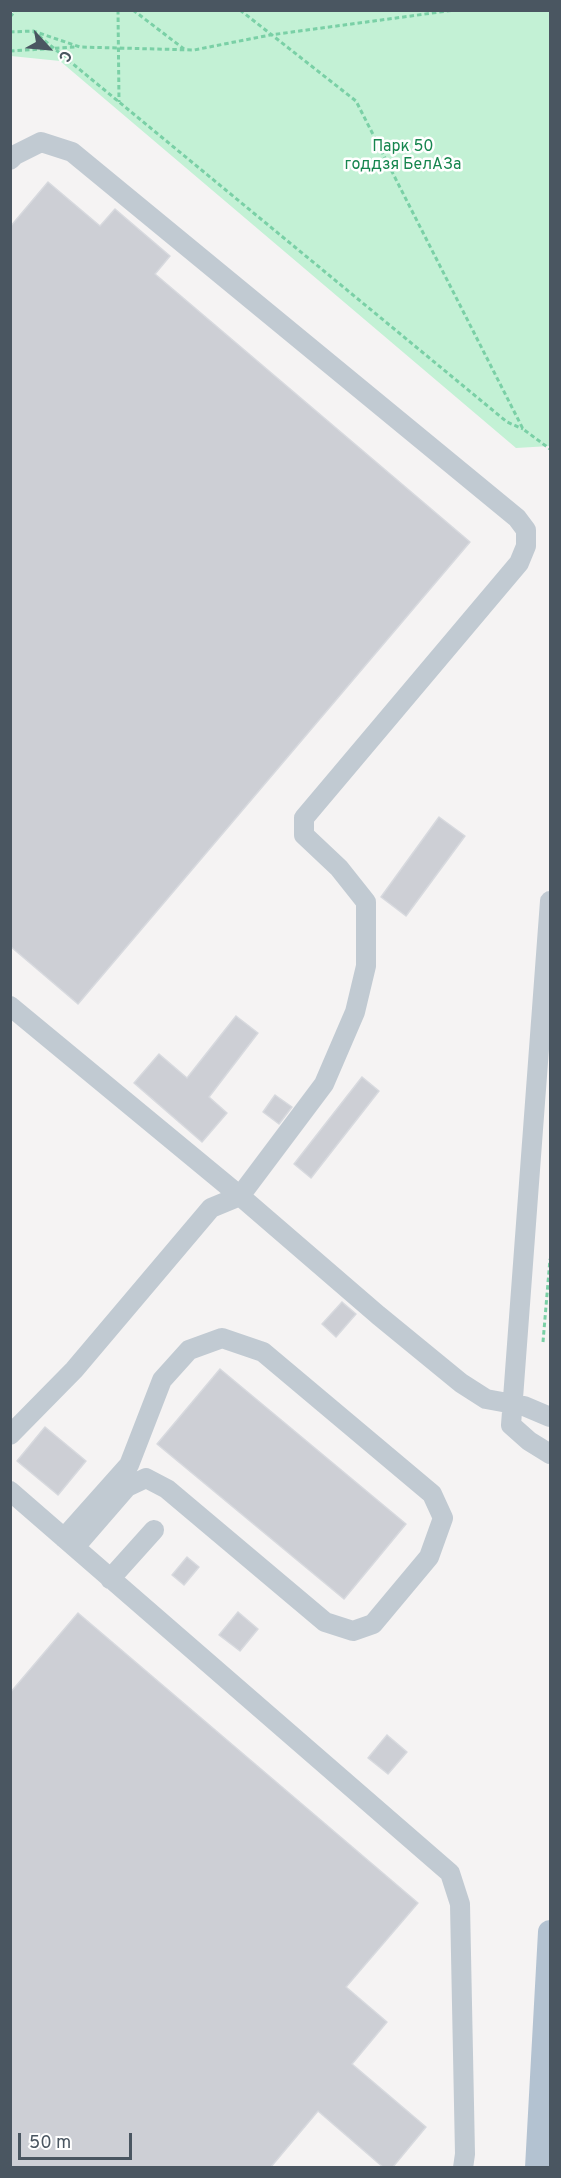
<!DOCTYPE html>
<meta charset="utf-8">
<style>
body{margin:0}
#map{position:relative;width:561px;height:2178px;overflow:hidden;background:#f5f3f3;font-family:Overpass,sans-serif}
canvas{display:block}
.frame{position:absolute;inset:0;border:12px solid #4a5661;pointer-events:none}
.north{position:absolute;left:18px;top:18px;width:60px;height:60px;-webkit-text-stroke:4px #fff;paint-order:stroke;rotate:116deg;font-size:16px;font-weight:700;line-height:24px;text-align:center;color:#4a5661}
.north::after{content:'';display:block;margin:auto;width:21px;height:27px;background:#4a5661;clip-path:polygon(50% 0,100% 100%,50% 72%,0 100%)}
.scale{position:absolute;left:18px;top:2133px;width:114px;height:27px;box-sizing:border-box;border:3px solid #4a5661;border-top:0;padding-left:8px;font-size:18px;line-height:21px;white-space:nowrap;color:#4a5661;-webkit-text-stroke:4px #fff;paint-order:stroke}
</style>
<div id="map">
<canvas width="561" height="2178"></canvas>
<div class="frame"></div>
<div class="north">С</div>
<div class="scale">50 m</div>
</div>
<script>
const g = document.querySelector('canvas').getContext('2d');
g.lineJoin = 'round';
function fill(path, color) {
  g.fillStyle = color;
  g.fill(path, 'evenodd');
}
function toPath(rows) {
  const path = new Path2D();
  for (const r of rows) {
    path.moveTo(r[0], r[1]);
    for (let i = 2; i < r.length; i += 2) path.lineTo(r[i], r[i + 1]);
  }
  return path;
}
function stroke(path, color, width, dash) {
  g.strokeStyle = color;
  g.lineWidth = width;
  g.lineCap = dash ? 'butt' : 'round';
  g.setLineDash(dash || []);
  g.stroke(path);
}
function label(font, color, halo, rows, align = 'center') {
  g.font = font + ' Overpass,sans-serif';
  g.lineWidth = 5;
  g.setLineDash([]);
  g.textBaseline = 'middle';
  g.strokeStyle = halo;
  g.fillStyle = color;
  for (const [text, x, y, turn = 0] of rows) {
    g.save();
    g.translate(x, y);
    g.rotate((+turn || 0) * Math.PI / 180);
    g.textAlign = isNaN(turn) ? turn : align;
    if (halo) g.strokeText(text, 0, 0);
    g.fillText(text, 0, 0);
    g.restore();
  }
}
fill(toPath([
 [14,11,550,11,550,446,516,448,60,61,11,56,11,15]
]), '#c3f1d5');
const building = toPath([
 [48,182,100,226,115,209,170,256,155,274,470,542,78,1004,10,946,10,227,48,182],
 [439,817,465,836,406,916,381,897,439,817],
 [236,1016,258,1033,209,1097,227,1113,202,1142,134,1083,159,1054,187,1078,236,1016],
 [362,1077,379,1091,311,1178,294,1164,362,1077],
 [275,1095,292,1107,279,1124,263,1112,275,1095],
 [342,1302,356,1314,336,1337,322,1324,342,1302],
 [220,1369,406,1524,344,1599,157,1444,220,1369],
 [45,1427,86,1461,58,1495,17,1461,45,1427],
 [187,1557,199,1567,184,1585,172,1575,187,1557],
 [238,1612,258,1629,240,1651,219,1635,238,1612],
 [78,1613,418,1903,346,1987,387,2022,352,2064,426,2127,392,2168,384,2168,318,2111,270,2168,10,2168,10,1693,78,1613],
 [387,1735,407,1752,388,1774,368,1758,387,1735]
]);
fill(building, '#cdcfd5');
stroke(building, '#d7d9de', 1.5);
stroke(toPath([
 [118,10,119,102],
 [133,10,184,49],
 [240,10,356,101,523,429,550,449],
 [10,17,16,10],
 [33,31,507,422,523,429],
 [10,32,33,31,80,47,194,50,270,35,455,10],
 [10,51,76,47],
 [543,1342,550,1259]
]), '#7ad0a6', 3, [4.5, 3]);
stroke(toPath([
 [10,160,15,155,41,142,72,152,517,518,526,530,526,546,519,563,304,818,304,835,339,868,366,902,366,966,355,1012,324,1084,240,1196,10,1006],
 [550,901,511,1425,529,1441,550,1454],
 [10,1435,74,1370,211,1208,240,1196,378,1315,461,1383,486,1399,524,1406,550,1417],
 [10,1491,450,1873,460,1904,465,2154,463,2168],
 [64,1538,129,1465,162,1380,189,1350,222,1338,263,1352,432,1494,443,1518,429,1557,373,1624,353,1631,325,1622,167,1489,146,1478,127,1487,75,1547],
 [110,1579,154,1530]
]), '#c1cad2', 20);
stroke(toPath([
 [537,2168,550,1932]
]), '#b3c2d1', 24);
label('16px', '#17864f', '#fff', [
 ["Парк 50",403,148],
 ["годдзя БелАЗа",403,166]
]);
</script>
